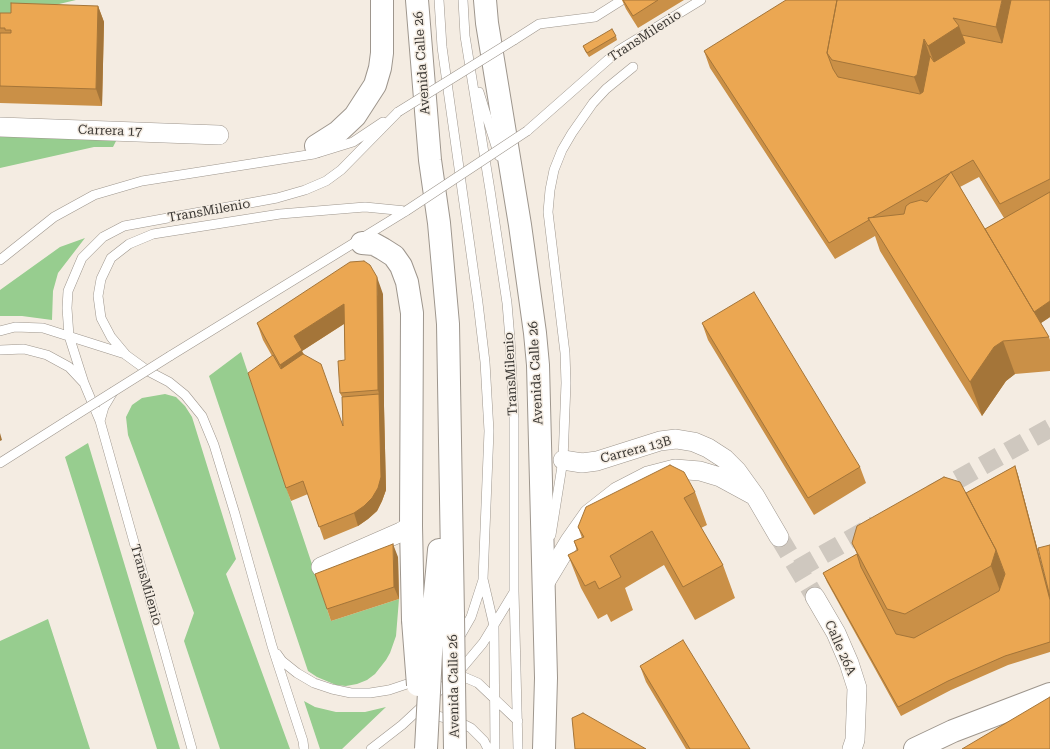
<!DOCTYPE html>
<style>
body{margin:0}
canvas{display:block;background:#f4ece2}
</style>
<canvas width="1050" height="749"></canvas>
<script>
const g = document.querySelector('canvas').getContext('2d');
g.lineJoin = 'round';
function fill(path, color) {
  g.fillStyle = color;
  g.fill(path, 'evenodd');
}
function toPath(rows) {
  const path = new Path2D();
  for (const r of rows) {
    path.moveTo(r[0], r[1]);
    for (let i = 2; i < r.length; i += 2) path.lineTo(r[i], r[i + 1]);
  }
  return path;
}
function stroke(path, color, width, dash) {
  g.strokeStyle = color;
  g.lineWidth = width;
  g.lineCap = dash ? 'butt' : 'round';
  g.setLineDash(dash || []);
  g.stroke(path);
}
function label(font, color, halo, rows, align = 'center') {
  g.font = font + ' "Roboto Serif",serif';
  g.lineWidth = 3;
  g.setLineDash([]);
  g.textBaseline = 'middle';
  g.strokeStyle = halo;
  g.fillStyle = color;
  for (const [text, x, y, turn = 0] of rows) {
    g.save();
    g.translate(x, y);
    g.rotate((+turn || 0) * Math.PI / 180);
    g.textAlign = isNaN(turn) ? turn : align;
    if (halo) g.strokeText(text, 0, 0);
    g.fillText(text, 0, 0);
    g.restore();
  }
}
fill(toPath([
 [0,0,76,0,0,18],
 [0,134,118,137,113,147,94,147,0,168],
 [85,238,58,273,53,291,52,320,22,316,0,316,0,290,60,247],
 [241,352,331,621,399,599,396,636,390,653,386,660,375,674,367,680,357,684,346,686,336,685,317,677,308,671,209,376],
 [165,394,176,397,185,406,192,417,236,559,226,574,290,749,220,749,184,641,194,613,128,435,126,417,132,405,142,398],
 [88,443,180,749,157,749,65,457],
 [48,619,90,749,0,749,0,641],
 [304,701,315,707,336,712,365,712,386,707,342,749,320,749]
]), '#97cd8f');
stroke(toPath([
 [932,494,1050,428],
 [779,537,815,597],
 [798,569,875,525]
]), '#cfc8bf', 19, [19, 10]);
const lane = toPath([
 [439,0,442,47,478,303,485,362,489,431,483,579,494,626,495,749],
 [463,0,465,36,490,190,507,303,510,339,514,418,514,591,518,749],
 [514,40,539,24,595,17,622,0],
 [479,92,499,156],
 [527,131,619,50,701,0],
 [0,260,54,217,94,195,142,181,314,154,353,142,383,122],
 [0,331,15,327,43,328,125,354],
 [0,350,24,349,47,355,69,367,83,382],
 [170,356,406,211],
 [100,421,104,407,113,392],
 [0,463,68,420],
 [551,535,563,460,566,383,565,353,548,212,550,190,554,170,562,150,572,133,593,103,606,89,633,67],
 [459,638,471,617,483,580],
 [277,654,282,661,297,673,314,683,332,689,351,693,370,693,389,690,407,684,417,678],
 [429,674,443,673,457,674,478,683,518,721],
 [428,717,437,716,455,720,471,728,484,741,488,749],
 [192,749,100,421,84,383,69,336,67,308,68,291,82,258,103,237,124,226,277,198,305,190,326,181,341,170,398,112],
 [304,749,303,741,272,646,235,514,214,445,202,416,185,395,169,382,148,371,126,355,111,337,101,318,98,296,101,279,111,258,129,244,153,234,280,214,365,207,406,211],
 [371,749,402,725,457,674,483,643,514,592]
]);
const street = toPath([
 [0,127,219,135],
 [563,460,582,463,597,461,660,441,676,439,694,442,708,448,725,459,737,471,755,496,779,537],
 [321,567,401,532,411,526],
 [544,584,570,541,589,514,617,492,648,476,675,469,700,471,720,477,755,496],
 [815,597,836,633,849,663,857,688,855,740,852,749]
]);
const secondary = toPath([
 [915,749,953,731,1050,694]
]);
const primary = toPath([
 [417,0,430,160,439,223,448,324,453,616],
 [485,0,487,23,520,225,535,333,538,365,546,678,544,749],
 [316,146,338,132,355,116,375,85,380,68,382,53,382,0],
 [362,243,374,244,383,249,394,256,401,266,407,282,412,313,411,526,413,620],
 [433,616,439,550]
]);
stroke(lane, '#9e968d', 10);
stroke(street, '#9e968d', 20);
stroke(secondary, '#9e968d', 24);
stroke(primary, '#9e968d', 24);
stroke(lane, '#fff', 9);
stroke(street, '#fff', 19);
stroke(secondary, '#fff', 22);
stroke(primary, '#fff', 22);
const laneBridge = toPath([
 [398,112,514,40],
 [406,211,527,131],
 [68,420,170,356]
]);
const primaryBridge = toPath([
 [453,616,455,749],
 [413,620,418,685],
 [426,749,433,616]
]);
stroke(laneBridge, '#9e968d', 10, []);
stroke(primaryBridge, '#9e968d', 24, []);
stroke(laneBridge, '#fff', 9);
stroke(primaryBridge, '#fff', 22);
fill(toPath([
 [622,0,684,0,638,28,626,9],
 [1050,0,1050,317,1041,323,1049,337,1050,340,1050,371,1015,374,1006,381,982,416,880,251,875,236,835,259,710,68,704,51],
 [979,177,1004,218,985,229,960,187],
 [98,6,104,22,102,106,0,103,0,13,11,13],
 [616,36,617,40,589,57,585,51,583,46],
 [383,294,384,406,386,490,382,501,377,511,368,519,358,526,324,540,308,494,291,501,286,488,272,356,263,340,257,323],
 [344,324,345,360,340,393,342,397,343,425,302,351],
 [702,323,860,467,866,483,814,515,708,340],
 [1015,466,1018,475,1047,585,1050,545,1050,652,1008,665,951,690,901,716,827,582,823,573,857,554,852,543,966,493],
 [695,492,707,525,701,528,723,565,735,598,695,620,664,565,625,588,633,610,611,622,607,614,598,619,581,588,568,555,577,551,574,541,582,538,578,527],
 [398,557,399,599,331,621,327,609],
 [640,666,750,749,686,749,646,682]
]), '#ca9047');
fill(toPath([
 [1002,0,1020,0,1008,60,996,27],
 [98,6,104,22,102,106,96,89],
 [959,26,971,59,940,79,928,46],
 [924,39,936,73,926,110,914,77],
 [377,277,383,294,384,406,386,490,382,501,377,511,368,519,358,526,354,513,379,394,378,390],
 [1050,301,1050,317,1035,327,1031,314],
 [344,304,350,320,302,351,308,367,286,382,280,365,294,336],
 [1003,341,1015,374,1006,381,982,416,970,382,994,347],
 [0,433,2,440,0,441],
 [1015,466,1018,475,1050,597,1050,600],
 [393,544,398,557,399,599,394,587],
 [996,550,1008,583,1003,599,991,566]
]), '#a47539');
const building = toPath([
 [623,0,658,0,633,16,623,0],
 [786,0,837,0,827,53,833,69,838,77,920,94,923,92,930,56,934,62,965,43,962,35,1002,43,1011,0,1050,0,1050,179,1000,204,973,160,952,172,951,172,950,173,873,217,868,218,869,220,829,243,704,51,786,0],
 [837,0,1002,0,996,27,953,18,959,26,928,46,924,39,917,75,914,77,832,60,827,53,837,0],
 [11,3,98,6,96,89,0,86,0,33,11,33,11,30,5,30,5,28,0,28,0,13,11,13,11,3],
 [612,29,616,36,587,53,583,46,612,29],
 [951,172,1049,337,1003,341,994,347,970,382,868,218,904,214,906,206,910,203,921,200,927,202,951,172],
 [1050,192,1050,301,1034,312,985,229,1050,192],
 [364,261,370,265,377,277,378,390,340,393,338,361,345,360,344,304,294,336,302,350,280,365,257,323,350,262,364,261],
 [754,292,860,467,808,498,702,323,754,292],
 [303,354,321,364,343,426,342,397,379,394,381,477,378,488,372,498,364,506,354,513,319,527,303,481,286,488,248,373,273,355,281,369,303,354],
 [670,465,684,472,695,492,684,498,723,565,683,587,652,531,610,556,621,577,599,589,595,581,585,586,568,555,578,550,574,541,584,537,578,527,586,507,670,465],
 [1015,466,1050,600,1050,642,1005,656,948,681,898,707,823,573,857,554,861,567,896,634,914,638,999,591,1005,574,996,550,966,493,1015,466],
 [944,477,960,482,996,550,991,566,905,614,887,609,852,543,857,526,944,477],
 [393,544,394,587,327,609,315,574,393,544],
 [1050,545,1050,597,1038,548,1050,545],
 [683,640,750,749,690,749,640,666,683,640],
 [1050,697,1050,749,962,749,1050,697],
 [583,713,646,749,575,749,572,718,583,713]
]);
fill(building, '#eba752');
stroke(building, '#a47539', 1);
label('13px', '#3c3935', '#f4ece2', [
 ["TransMilenio",645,36,-33],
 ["Avenida Calle 26",422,63,-94],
 ["Carrera 17",110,131,2],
 ["TransMilenio",209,211,-10],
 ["Avenida Calle 26",536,373,-93],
 ["TransMilenio",511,374,-93],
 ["Carrera 13B",636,450,-15],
 ["TransMilenio",146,585,74],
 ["Calle 26A",840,648,66],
 ["Avenida Calle 26",454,686,-91]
]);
</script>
